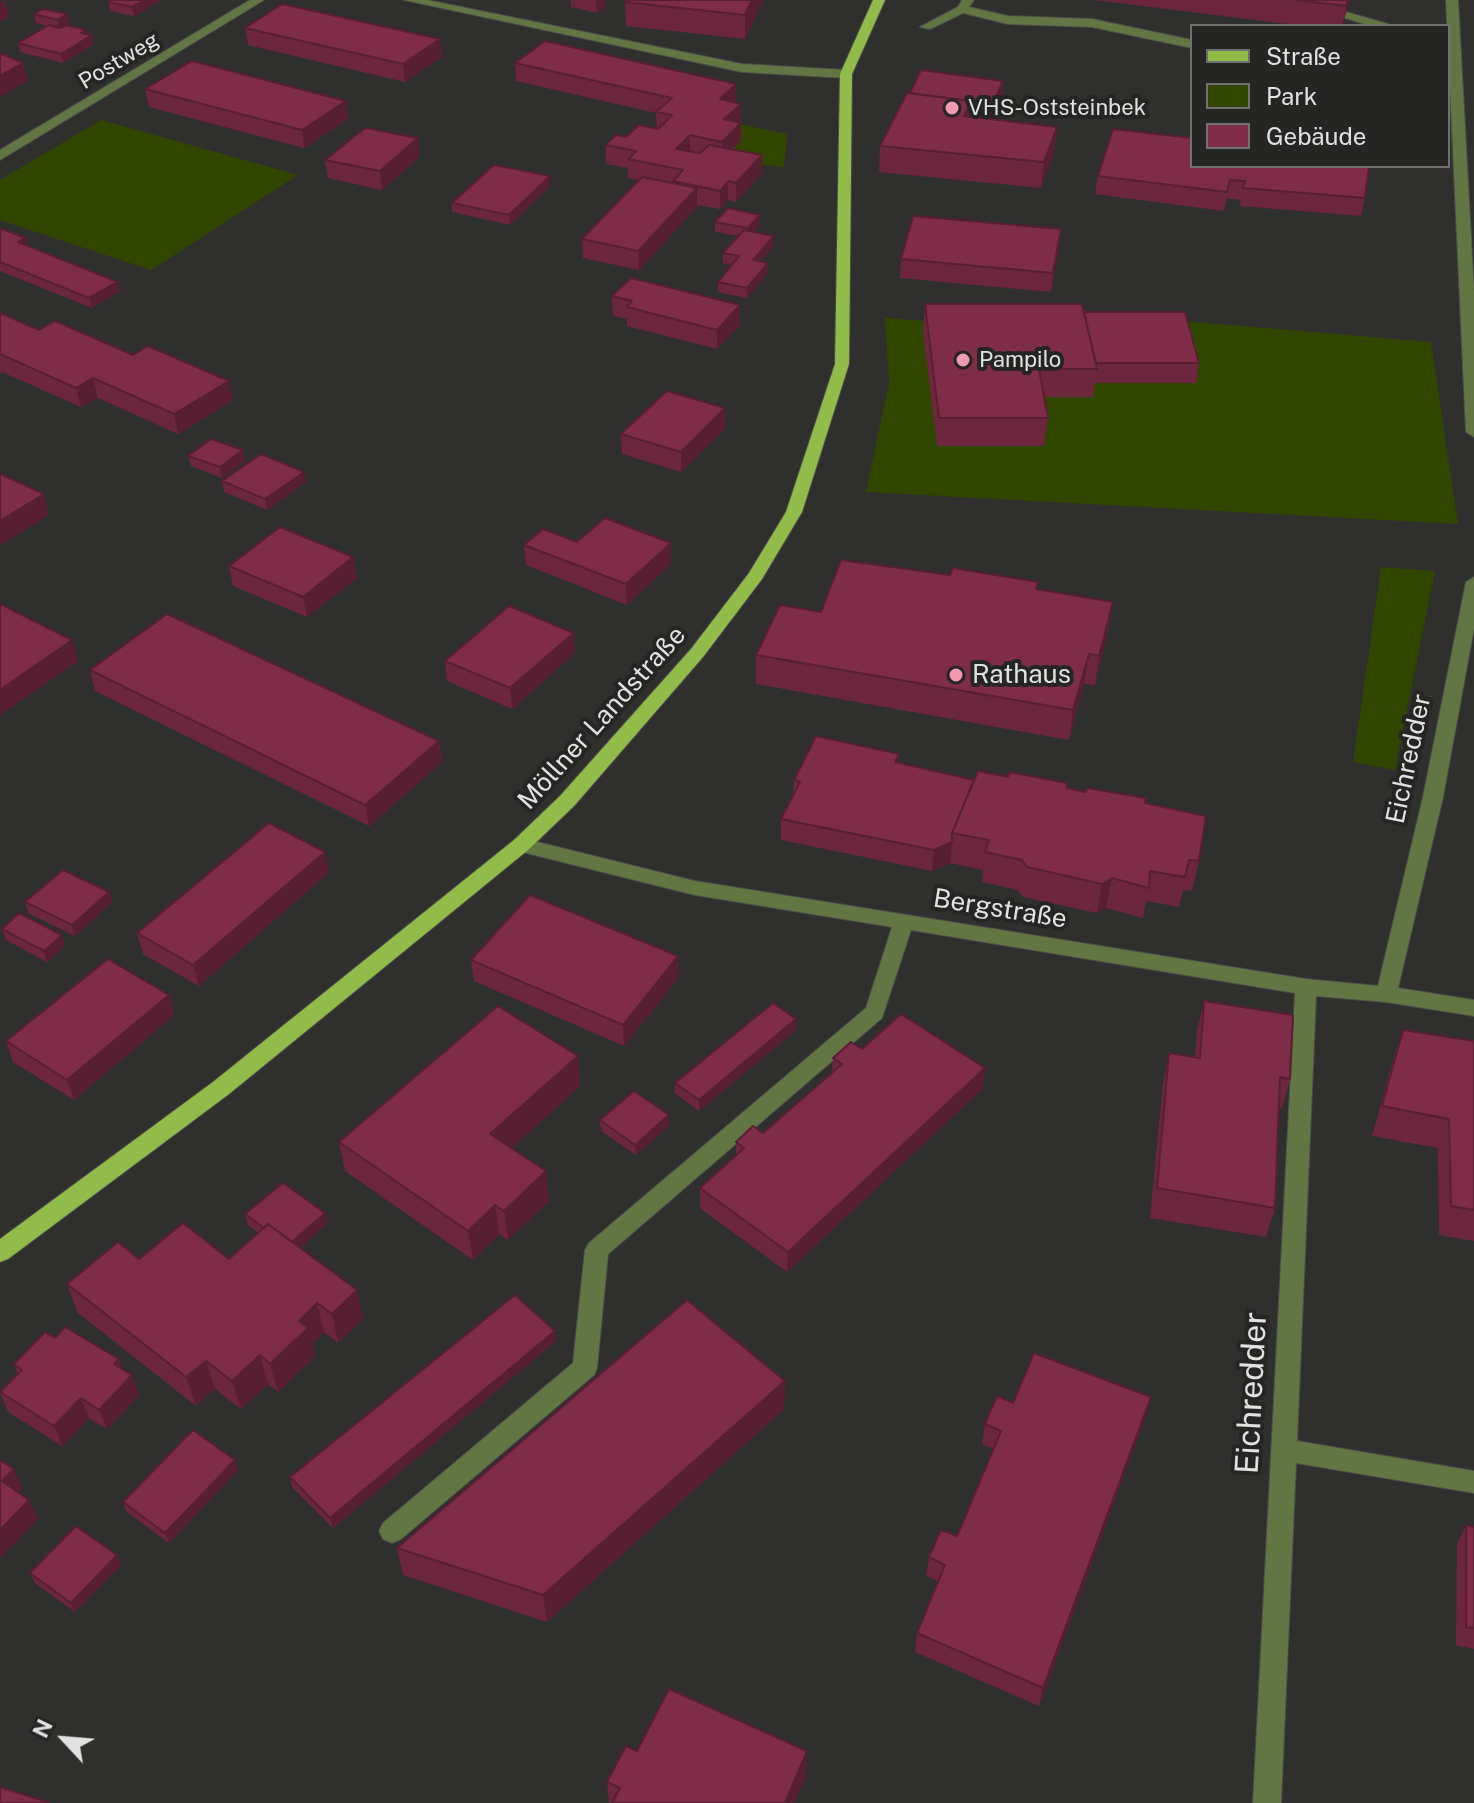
<!DOCTYPE html>
<meta charset="utf-8">
<style>
body{margin:0}
#map{position:relative;width:1474px;height:1803px;overflow:hidden;background:#2f302d;font-family:"Public Sans",sans-serif}
canvas{display:block}
.legend{position:absolute;left:1190px;top:24px;width:260px;height:144px;box-sizing:border-box;background:#252624;border:2px solid #717170;margin:0;padding:10px 14px;list-style:none;font-size:24px;color:#e2e2e1}
.legend li{display:flex;align-items:center;gap:16px;height:40px}
.legend b{width:40px;border:2px solid #717170}
.north{position:absolute;left:24px;top:1699px;width:80px;height:80px;-webkit-text-stroke:6px #252624;paint-order:stroke;rotate:296deg;font-size:22px;font-weight:700;line-height:32px;text-align:center;color:#e2e2e1}
.north::after{content:'';display:block;margin:auto;width:28px;height:36px;background:#e2e2e1;clip-path:polygon(50% 0,100% 100%,50% 72%,0 100%)}
</style>
<div id="map">
<canvas width="1474" height="1803"></canvas>
<ul class="legend">
<li><b style="height:10px;background:#92bc49"></b>Straße</li>
<li><b style="height:22px;background:#314700"></b>Park</li>
<li><b style="height:22px;background:#7e2c48"></b>Gebäude</li>
</ul>
<div class="north">N</div>
</div>
<script>
const g = document.querySelector('canvas').getContext('2d');
g.lineJoin = 'round';
function fill(path, color) {
  g.fillStyle = color;
  g.fill(path, 'evenodd');
}
function toPath(rows) {
  const path = new Path2D();
  for (const r of rows) {
    path.moveTo(r[0], r[1]);
    for (let i = 2; i < r.length; i += 2) path.lineTo(r[i], r[i + 1]);
  }
  return path;
}
function stroke(path, color, width, dash) {
  g.strokeStyle = color;
  g.lineWidth = width;
  g.lineCap = dash ? 'butt' : 'round';
  g.setLineDash(dash || []);
  g.stroke(path);
}
function label(font, color, halo, rows, align = 'center') {
  g.font = font + ' "Public Sans",sans-serif';
  g.lineWidth = 8;
  g.setLineDash([]);
  g.textBaseline = 'middle';
  g.strokeStyle = halo;
  g.fillStyle = color;
  for (const [text, x, y, turn = 0] of rows) {
    g.save();
    g.translate(x, y);
    g.rotate((+turn || 0) * Math.PI / 180);
    g.textAlign = isNaN(turn) ? turn : align;
    if (halo) g.strokeText(text, 0, 0);
    g.fillText(text, 0, 0);
    g.restore();
  }
}
fill(toPath([
 [101,120,298,175,151,270,0,220,0,180],
 [739,124,787,134,784,167,722,160],
 [885,318,924,321,937,446,1044,446,1036,397,1093,397,1090,383,1195,383,1182,321,1431,342,1458,524,866,492,889,383],
 [1381,567,1435,571,1395,770,1353,762]
]), '#314700');
const minor = toPath([
 [250,0,264,0,0,160,0,150,250,0],
 [404,0,427,0,742,64,846,70,852,74,846,78,742,72,404,0],
 [962,0,974,0,969,7,1008,16,1092,19,1192,40,1192,48,1092,27,1008,24,963,13,930,29,920,27,958,7,962,0],
 [1446,0,1458,0,1474,292,1474,437,1466,432,1446,0],
 [1346,12,1388,24,1390,26,1371,26,1342,17,1342,13,1346,12],
 [1474,577,1474,628,1443,797,1398,988,1474,1000,1474,1016,1386,1002,1316,996,1297,1441,1474,1471,1474,1493,1296,1463,1281,1803,1253,1803,1295,993,911,930,882,1018,608,1254,597,1368,594,1375,401,1539,392,1543,383,1539,379,1531,383,1523,573,1363,585,1250,589,1243,866,1008,892,927,695,895,514,850,511,845,514,840,521,838,695,881,1306,979,1378,986,1423,797,1466,582,1474,577]
]);
const major = toPath([
 [873,0,885,0,852,74,849,364,802,512,762,579,703,657,574,806,528,850,229,1094,8,1259,0,1262,0,1239,213,1082,514,840,560,796,691,649,749,573,786,512,835,364,840,74,873,0]
]);
stroke(minor, '#4c4c4a', 2);
stroke(major, '#4c4c4a', 2);
fill(minor, '#617642');
fill(major, '#92bc49');
fill(toPath([
 [109,0,162,0,134,16,110,11],
 [569,0,605,0,605,7,597,13,571,7,571,0],
 [763,0,745,39,626,26,625,2],
 [1095,0,1350,0,1342,26,1303,26],
 [34,14,67,14,69,23,66,25,86,30,87,34,94,44,63,63,20,52,18,43,48,26,36,23],
 [245,28,440,39,442,57,405,82,248,45],
 [515,63,736,101,735,102,741,122,741,141,733,149,762,173,736,202,728,200,720,209,697,205,697,207,639,270,583,258,582,239,639,180,628,178,628,168,606,164,606,145,626,137,657,129,656,113,516,81],
 [1003,81,1002,99,992,119,1057,127,1054,153,1041,188,879,172,880,146,910,94],
 [145,89,348,119,304,148,149,107],
 [1113,129,1365,198,1361,216,1240,206,1241,200,1227,198,1224,211,1095,194,1098,176],
 [420,156,382,190,328,178,325,160],
 [550,176,550,186,510,225,452,212,452,203],
 [715,222,760,225,753,232,774,236,774,246,760,261,768,273,747,298,718,292,718,282,732,265,723,263,723,253,738,236,715,232],
 [1061,229,1051,292,900,278,901,259],
 [0,231,28,246,120,291,92,308,0,271],
 [612,296,740,305,740,325,717,349,627,326,627,319,613,316],
 [925,304,1084,312,1199,363,1196,383,1095,383,1093,397,1044,397,1048,418,1044,446,937,446,923,331],
 [0,313,39,330,233,400,178,434,98,398,81,407,2,372,0,374],
 [725,408,726,428,681,472,622,454,621,434],
 [188,456,245,460,222,478,191,466],
 [222,481,306,482,267,510,224,492],
 [577,542,671,564,627,605,526,565,524,545],
 [353,557,357,578,307,617,233,586,229,566],
 [1037,589,1113,602,1108,631,1095,685,1084,684,1069,740,756,684,756,655],
 [574,633,575,653,512,709,447,681,445,661],
 [90,670,439,741,442,762,369,826,95,691],
 [898,762,974,780,1067,788,1145,803,1199,861,1192,891,1183,890,1179,907,1146,901,1143,918,1106,908,1097,913,1023,897,1018,890,982,882,983,870,950,863,932,871,781,840,781,819,793,795,794,780],
 [329,872,199,986,143,954,137,933],
 [109,892,112,902,75,936,28,913,25,902],
 [2,929,65,946,47,962,6,940],
 [471,960,679,977,624,1046,474,981],
 [169,995,174,1015,74,1100,13,1062,6,1041],
 [1204,1001,1290,1079,1282,1108,1279,1108,1275,1208,1266,1237,1150,1218,1163,1083,1169,1053,1195,1057,1197,1031],
 [796,1019,796,1030,699,1111,675,1093,675,1083],
 [1403,1030,1474,1041,1474,1241,1439,1235,1438,1148,1372,1136,1393,1060],
 [862,1049,985,1068,982,1089,787,1272,700,1208,700,1188,736,1155,736,1142,763,1133,832,1072,833,1058],
 [578,1056,580,1086,511,1148,546,1171,549,1201,508,1240,499,1234,473,1260,345,1171,339,1142],
 [669,1115,669,1126,636,1155,601,1131,600,1120],
 [325,1213,327,1223,300,1248,363,1319,338,1343,324,1332,312,1344,315,1356,278,1392,268,1384,241,1409,215,1389,196,1406,78,1313,67,1284,139,1259,229,1259,258,1233,248,1225,245,1214],
 [55,1338,119,1359,123,1370,132,1375,139,1395,107,1429,89,1418,62,1446,8,1412,0,1393,18,1374,14,1364],
 [556,1341,333,1528,292,1487,290,1477],
 [785,1381,784,1409,547,1622,403,1575,397,1548],
 [1013,1403,1146,1416,1039,1706,915,1652,917,1633,938,1581,926,1576,929,1557,957,1536,994,1449,982,1444,985,1424],
 [238,1470,169,1543,127,1512,123,1502],
 [1466,1525,1474,1527,1474,1649,1456,1645,1457,1544],
 [121,1565,75,1612,35,1583,30,1573],
 [637,1751,807,1751,806,1776,794,1803,609,1803,607,1782]
]), '#6c263e');
fill(toPath([
 [5,0,9,17,0,22,0,3],
 [145,0,162,0,134,16,132,7],
 [596,0,605,0,605,7,597,13],
 [752,0,763,0,745,39,745,15],
 [1348,0,1350,0,1342,26],
 [67,14,69,23,59,29,57,20],
 [86,30,88,38,92,35,94,44,63,63,61,54,81,33],
 [440,39,442,57,405,82,403,64],
 [23,63,28,80,0,97,0,76],
 [1003,81,1002,99,988,129,990,111],
 [736,84,736,101,720,117,720,99],
 [346,101,348,119,304,148,302,130],
 [971,101,969,126,964,116],
 [741,104,741,122,724,137,724,119],
 [741,123,741,141,722,160,722,142],
 [1057,127,1054,153,1041,188,1044,162],
 [690,135,690,153,676,149],
 [418,138,420,156,382,190,380,171],
 [762,155,762,173,736,202,736,183],
 [550,176,550,186,510,225,509,215],
 [728,181,728,200,720,209,720,191],
 [697,188,697,207,639,270,638,251],
 [760,215,760,225,748,238,748,228],
 [1061,229,1059,248,1051,292,1053,273],
 [774,236,774,246,753,270,753,260],
 [26,238,28,248,18,242],
 [768,263,768,273,747,298,747,288],
 [118,282,120,291,92,308,89,298],
 [740,305,740,325,717,349,717,330],
 [93,378,98,398,81,407,76,388],
 [229,381,233,400,178,434,174,414],
 [725,408,726,428,681,472,681,452],
 [243,450,245,460,222,478,220,467],
 [304,472,306,482,267,510,265,499],
 [44,494,49,515,0,545,0,521],
 [671,543,671,564,627,605,626,584],
 [353,557,357,578,307,617,303,597],
 [1113,602,1108,631,1095,685,1099,656],
 [574,633,575,653,512,709,510,688],
 [72,640,78,661,0,715,0,690],
 [1089,654,1084,684,1069,740,1073,710],
 [439,741,442,762,369,826,365,805],
 [952,842,950,863,932,871,934,850],
 [325,852,329,872,199,986,193,965],
 [1112,878,1106,908,1097,913,1102,884],
 [109,892,112,902,75,936,72,925],
 [62,935,65,946,47,962,44,951],
 [678,956,679,977,624,1046,623,1025],
 [169,995,174,1015,74,1100,67,1080],
 [796,1019,796,1030,699,1111,699,1100],
 [578,1056,580,1086,494,1164,490,1134],
 [985,1068,982,1089,787,1272,788,1252],
 [669,1115,669,1126,636,1155,635,1145],
 [546,1171,549,1201,508,1240,504,1211],
 [495,1205,499,1234,473,1260,468,1231],
 [325,1213,327,1223,291,1257,288,1246],
 [357,1290,363,1319,338,1343,332,1314],
 [317,1303,324,1332,312,1344,315,1356,278,1392,270,1364,299,1321],
 [555,1331,556,1341,333,1528,330,1518],
 [260,1355,268,1384,241,1409,232,1381],
 [119,1359,126,1379,114,1364],
 [206,1361,215,1389,196,1406,186,1377],
 [132,1375,139,1395,107,1429,99,1410],
 [785,1381,784,1409,547,1622,543,1595],
 [1151,1397,1146,1416,1039,1706,1043,1688],
 [81,1398,89,1418,62,1446,54,1426],
 [235,1460,238,1470,169,1543,165,1533],
 [14,1469,23,1488,12,1501,2,1481],
 [29,1500,38,1519,0,1558,0,1530],
 [117,1555,121,1565,75,1612,71,1603],
 [807,1751,806,1776,794,1803,785,1803]
]), '#581f32');
const building = toPath([
 [111,0,145,0,132,7,108,2,111,0],
 [627,0,752,0,745,15,625,2,627,0],
 [1296,0,1348,0,1346,6,1296,0],
 [282,4,440,39,403,64,245,28,282,4],
 [43,9,67,14,57,20,34,14,43,9],
 [49,25,60,28,66,25,86,30,81,33,92,35,61,54,18,43,49,25],
 [545,41,736,84,720,99,741,104,724,119,741,123,722,142,690,135,676,149,700,153,709,145,762,155,736,183,728,181,720,191,673,181,683,170,628,159,636,151,606,145,616,135,626,137,639,125,658,129,672,115,656,112,672,98,515,63,545,41],
 [3,54,23,63,0,76,0,55,3,54],
 [192,61,346,101,302,130,145,89,192,61],
 [921,70,1003,81,990,111,971,109,971,101,910,93,921,70],
 [907,93,971,101,964,116,1057,127,1044,162,880,146,907,93],
 [365,128,418,138,380,171,325,160,365,128],
 [1113,129,1192,138,1192,166,1369,166,1365,198,1243,188,1245,181,1230,180,1227,192,1098,176,1113,129],
 [494,165,550,176,509,215,452,203,494,165],
 [642,177,697,188,638,251,582,239,642,177],
 [728,208,760,215,748,228,715,222,728,208],
 [913,216,1061,229,1053,273,901,259,913,216],
 [2,229,26,238,18,242,118,282,89,298,0,262,0,230,2,229],
 [744,230,774,236,753,260,768,263,747,288,718,282,739,256,723,253,744,230],
 [631,278,740,305,717,330,627,307,632,301,612,296,631,278],
 [925,304,1082,304,1097,369,1039,369,1048,418,939,418,925,304],
 [1084,312,1185,312,1199,363,1096,363,1084,312],
 [0,313,39,330,55,321,133,355,148,346,229,381,174,414,93,378,76,388,0,354,0,313],
 [667,391,725,408,681,452,621,434,667,391],
 [211,439,243,450,220,467,188,456,211,439],
 [261,454,304,472,265,499,222,481,261,454],
 [0,474,44,494,0,521,0,474],
 [605,518,671,543,626,584,524,545,543,529,577,542,605,518],
 [280,527,353,557,303,597,229,566,280,527],
 [841,560,950,575,953,568,1038,582,1036,589,1113,602,1099,656,1089,654,1073,710,756,655,780,605,821,612,841,560],
 [0,604,72,640,0,690,0,604],
 [509,606,574,633,510,688,445,661,509,606],
 [167,614,439,741,365,805,90,670,167,614],
 [816,736,899,754,895,762,974,780,952,833,952,842,934,850,781,819,800,782,794,780,816,736],
 [978,771,1008,777,1009,772,1067,783,1067,788,1086,792,1087,788,1146,798,1145,803,1206,816,1199,861,1189,860,1185,877,1150,871,1149,888,1112,878,1102,884,1027,867,1022,860,985,852,989,840,952,833,978,771],
 [269,823,325,852,193,965,137,933,269,823],
 [63,870,109,892,72,925,25,902,63,870],
 [530,895,678,956,623,1025,471,960,530,895],
 [19,913,62,935,44,951,2,929,19,913],
 [108,959,169,995,67,1080,6,1041,108,959],
 [1204,1001,1293,1015,1290,1079,1280,1077,1275,1208,1157,1188,1169,1053,1200,1058,1204,1001],
 [773,1003,796,1019,699,1100,675,1083,773,1003],
 [498,1006,578,1056,490,1134,546,1171,504,1211,495,1205,468,1231,339,1142,498,1006],
 [901,1014,985,1068,788,1252,700,1188,744,1148,736,1142,753,1126,763,1133,842,1064,833,1058,851,1042,862,1049,901,1014],
 [1403,1030,1474,1041,1474,1210,1451,1206,1449,1119,1382,1106,1403,1030],
 [634,1091,669,1115,635,1145,600,1120,634,1091],
 [283,1183,325,1213,292,1242,268,1224,264,1228,245,1214,283,1183],
 [183,1223,229,1259,268,1224,357,1290,332,1314,317,1303,299,1321,308,1328,270,1364,260,1355,232,1381,206,1361,186,1377,67,1284,118,1242,139,1259,183,1223],
 [515,1295,555,1331,330,1518,290,1477,515,1295],
 [687,1300,785,1381,543,1595,397,1548,687,1300],
 [65,1327,119,1359,114,1364,132,1375,99,1410,81,1398,54,1426,0,1392,22,1370,14,1364,45,1332,55,1338,65,1327],
 [1034,1353,1151,1397,1043,1688,917,1633,945,1565,929,1557,941,1530,957,1536,1001,1431,985,1424,997,1396,1013,1403,1034,1353],
 [193,1430,235,1460,165,1533,123,1502,193,1430],
 [0,1460,14,1469,2,1481,29,1500,0,1530,0,1460],
 [1466,1525,1474,1527,1474,1628,1466,1627,1466,1525],
 [76,1526,117,1555,71,1603,30,1573,76,1526],
 [669,1689,807,1751,785,1803,612,1803,620,1788,607,1782,626,1746,637,1751,669,1689],
 [0,1787,50,1803,0,1803,0,1787]
]);
fill(building, '#7e2c48');
stroke(building, '#581f32', 2);
for (const [x, y, r, color] of [
 [952,108,8,"#f19ab1"],
 [963,360,8,"#f19ab1"],
 [956,675,8,"#f19ab1"]
]) {
  const dot = new Path2D();
  dot.arc(x, y, r, 0, 2 * Math.PI);
  g.fillStyle = color;
  g.fill(dot);
  stroke(dot, '#252624', 3);
}
label('22px', '#e2e2e1', '#252624', [
 ["Postweg",119,61,-31]
]);
label('22px', '#e2e2e1', '#252624', [
 ["VHS-Oststeinbek",968,108],
 ["Pampilo",979,360]
], 'left');
label('26px', '#e2e2e1', '#252624', [
 ["Rathaus",972,675]
], 'left');
label('26px', '#e2e2e1', '#252624', [
 ["Möllner Landstraße",602,718,-48],
 ["Eichredder",1409,759,-78],
 ["Bergstraße",1000,909,9]
]);
label('32px', '#e2e2e1', '#252624', [
 ["Eichredder",1252,1393,-87]
]);
</script>
